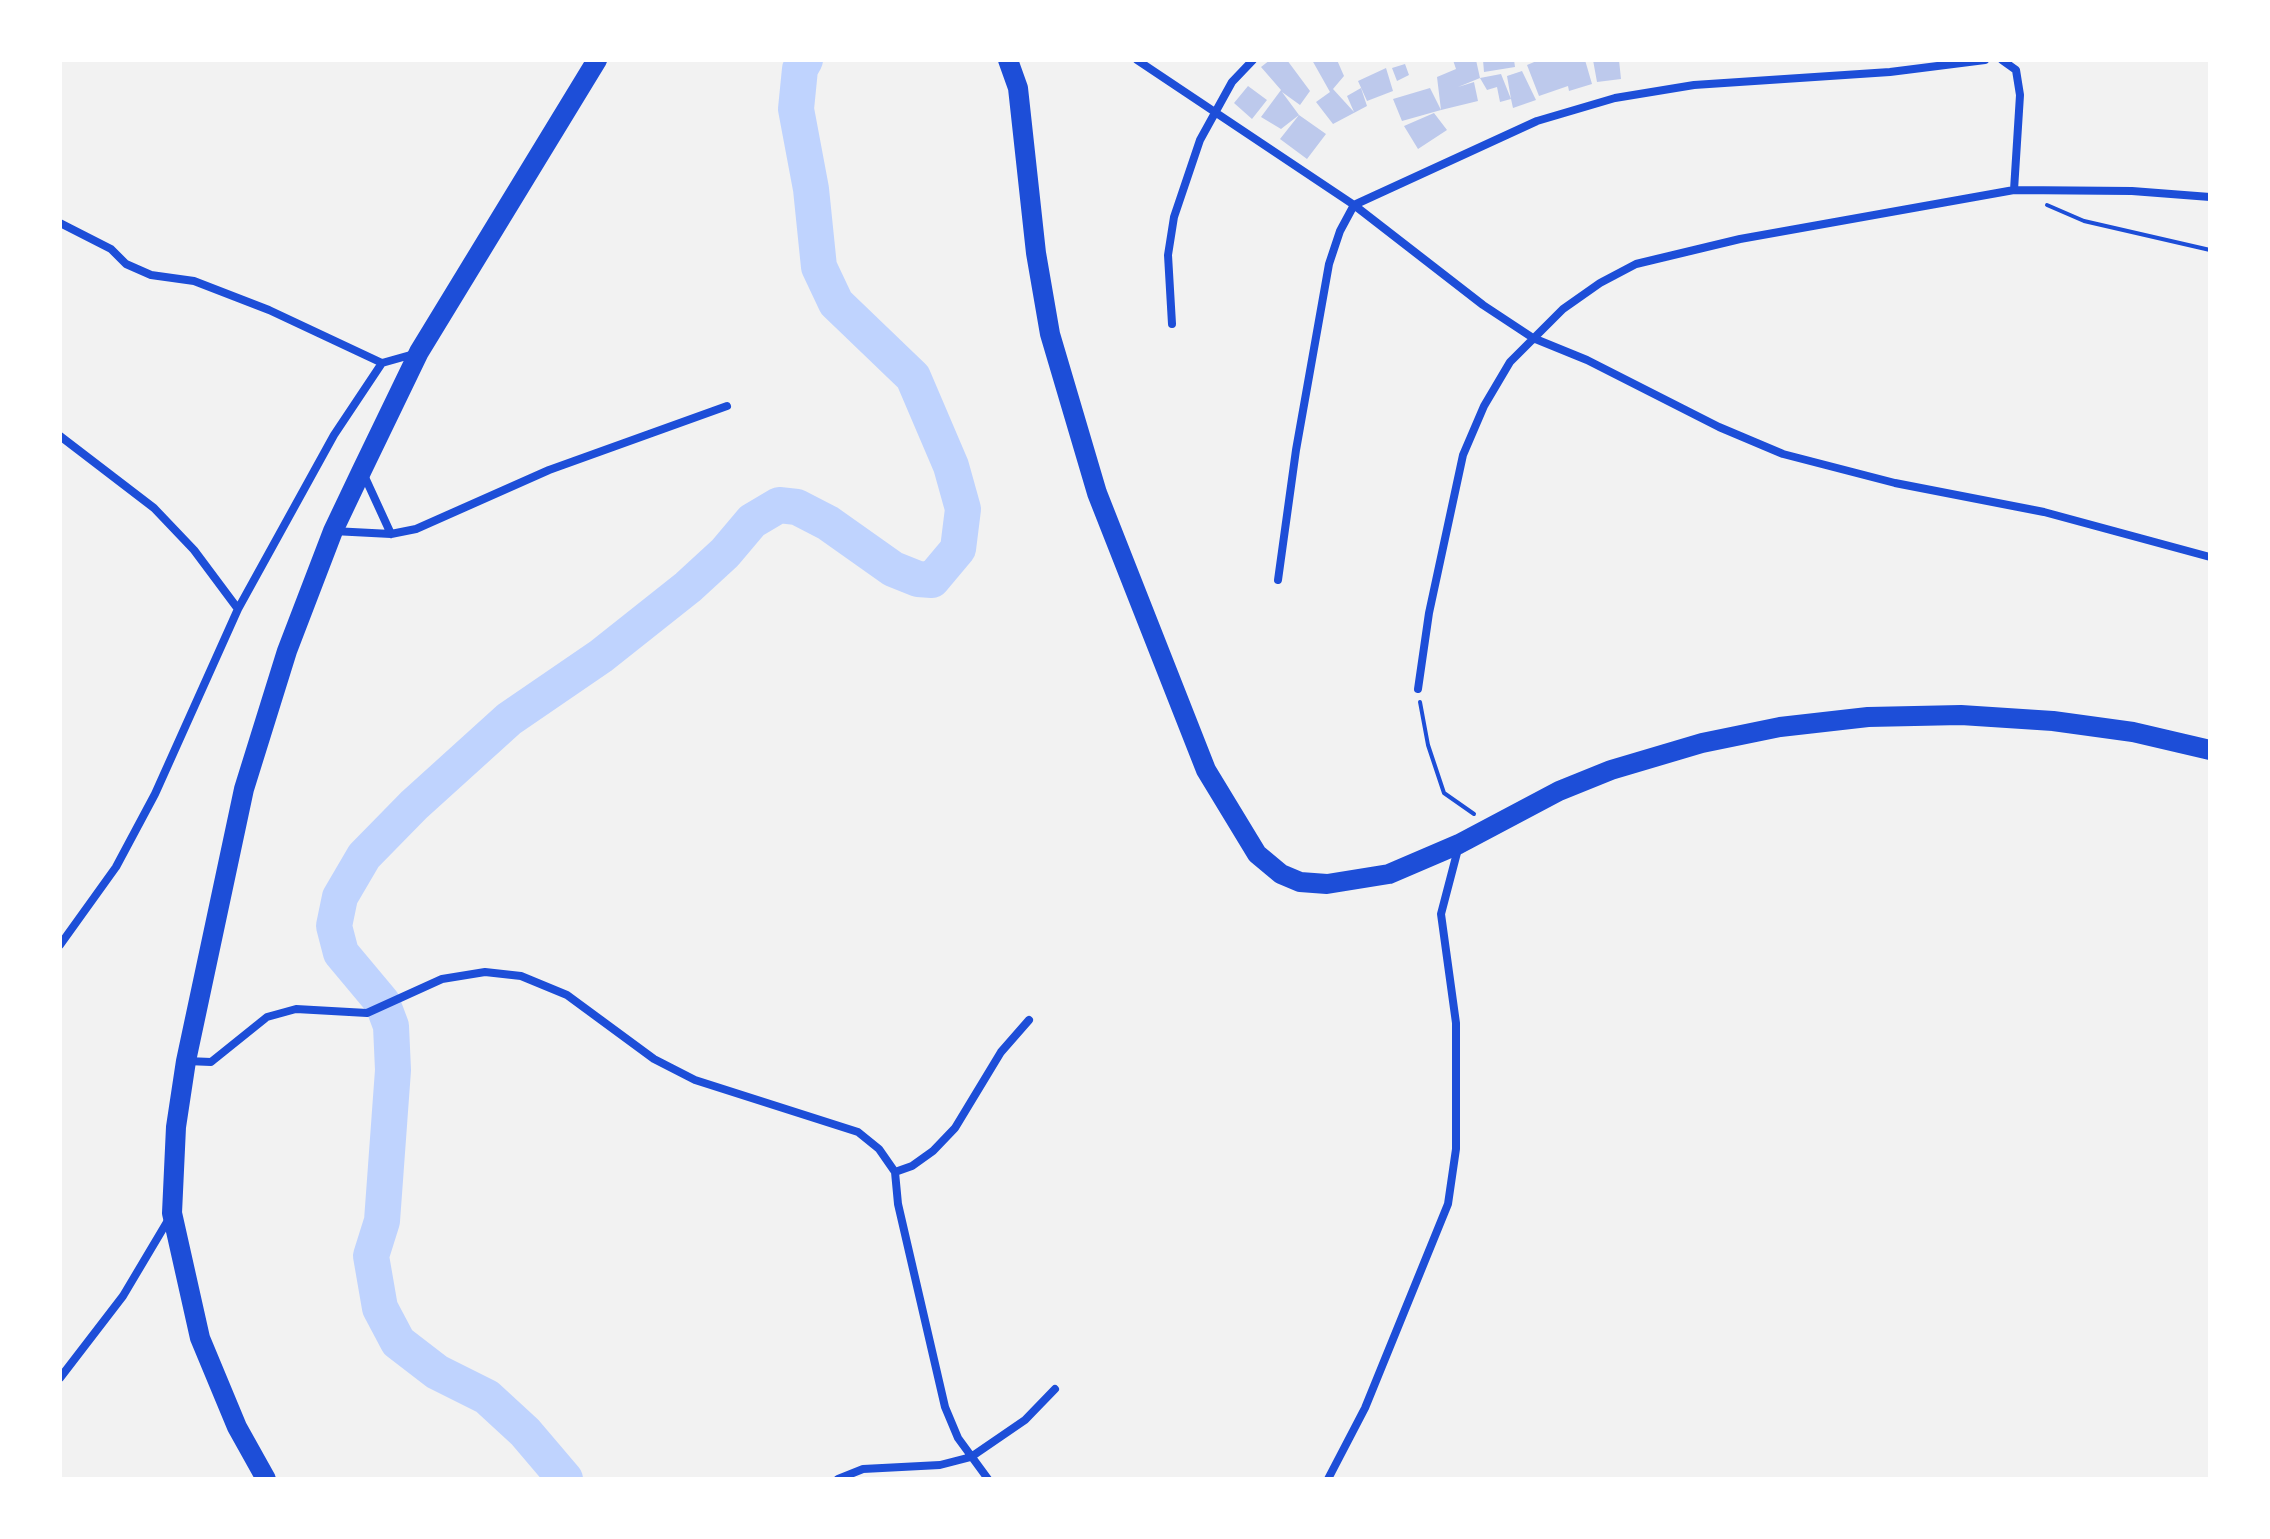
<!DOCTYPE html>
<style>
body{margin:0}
#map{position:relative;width:2270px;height:1539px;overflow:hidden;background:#f2f2f2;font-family:"Sofia Sans Condensed",sans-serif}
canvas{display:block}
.frame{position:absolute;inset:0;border:62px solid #fff;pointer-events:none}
</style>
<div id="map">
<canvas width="2270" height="1539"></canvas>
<div class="frame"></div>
</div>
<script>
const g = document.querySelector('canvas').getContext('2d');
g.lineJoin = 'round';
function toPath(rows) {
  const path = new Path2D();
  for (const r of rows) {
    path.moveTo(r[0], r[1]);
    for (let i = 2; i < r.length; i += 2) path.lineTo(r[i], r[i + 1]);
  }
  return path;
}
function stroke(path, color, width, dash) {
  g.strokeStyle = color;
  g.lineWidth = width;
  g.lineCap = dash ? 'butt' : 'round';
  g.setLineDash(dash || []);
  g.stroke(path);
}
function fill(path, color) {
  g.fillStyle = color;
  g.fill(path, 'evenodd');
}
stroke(toPath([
 [565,1479,525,1432,487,1397,437,1372,398,1342,380,1308,371,1256,382,1221,393,1070,391,1026,382,1002,341,953,334,926,340,897,364,856,414,805,509,719,601,656,688,587,725,553,752,521,779,505,797,507,828,523,893,569,918,579,932,580,958,549,963,509,951,466,913,377,836,303,819,267,811,189,796,109,800,69,805,60]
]), '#bfd3fe', 36);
fill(toPath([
 [1270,60,1287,60,1310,91,1300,105,1282,92,1299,115,1326,134,1307,159,1280,139,1299,115,1281,129,1261,117,1281,90,1261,67],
 [1312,60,1337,60,1344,76,1333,89,1354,112,1347,96,1361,88,1367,106,1333,124,1316,102,1330,92],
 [1453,60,1476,60,1480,78,1458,87,1474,82,1478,101,1441,110,1437,77,1456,69],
 [1483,60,1514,60,1515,67,1484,72],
 [1539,60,1585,60,1592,84,1569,91,1568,86,1539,96,1527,65],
 [1593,60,1619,60,1621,79,1597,82],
 [1405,64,1409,75,1397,81,1392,68],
 [1386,68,1393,91,1367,101,1358,81],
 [1522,71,1536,100,1513,108,1511,99,1500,102,1497,87,1487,90,1480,78,1501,74,1511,99,1507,76],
 [1248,86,1267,100,1252,119,1234,103],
 [1430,88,1441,110,1402,121,1393,99],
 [1434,113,1447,130,1418,149,1404,126]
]), '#bdc9ec');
stroke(toPath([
 [2047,205,2084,221,2210,250],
 [1420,702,1428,745,1444,793,1474,814]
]), '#1d4ed8', 4);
stroke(toPath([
 [1137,60,1354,205,1483,305,1533,338,1587,360,1719,427,1783,454,1895,483,2044,512,2210,557],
 [2002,60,2016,70,2020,95,2014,190],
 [60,223,111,249,126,264,151,275,194,281,269,310,382,363],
 [1172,324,1168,255,1174,217,1200,140,1232,82,1253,60],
 [60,436,154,508,194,550,238,609],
 [363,473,391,534],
 [333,531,391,534,416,529,549,470,727,406],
 [1278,580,1296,450,1329,264,1340,231,1354,205,1537,121,1615,98,1694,85,1890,72,1985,60],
 [1418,689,1429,613,1463,455,1484,406,1510,362,1563,309,1600,283,1636,264,1740,239,2014,190,2132,191,2210,197],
 [60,945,116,867,155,794,238,609,334,435,382,363,414,354],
 [187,1061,211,1062,267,1017,296,1009,367,1013,442,979,485,972,521,976,567,995,654,1059,695,1080,858,1132,879,1149,895,1172,898,1204,945,1407,958,1438,988,1479],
 [895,1172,912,1166,933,1151,955,1128,1001,1052,1029,1020],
 [60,1378,123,1296,170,1217],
 [838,1479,863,1469,940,1465,971,1457,1025,1420,1055,1389],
 [1328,1479,1365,1408,1448,1204,1456,1149,1456,1023,1441,914,1458,849]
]), '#1d4ed8', 8);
stroke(toPath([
 [1008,60,1018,88,1036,253,1050,334,1097,493,1206,770,1257,854,1281,874,1300,882,1327,884,1389,874,1459,844,1559,791,1611,770,1702,743,1780,727,1868,717,1961,715,2053,721,2133,732,2210,750]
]), '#1d4ed8', 20);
stroke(toPath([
 [266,1479,237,1427,200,1338,172,1213,176,1127,186,1061,244,789,287,651,333,531,362,470,419,352,597,60]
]), '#1d4ed8', 20);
</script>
